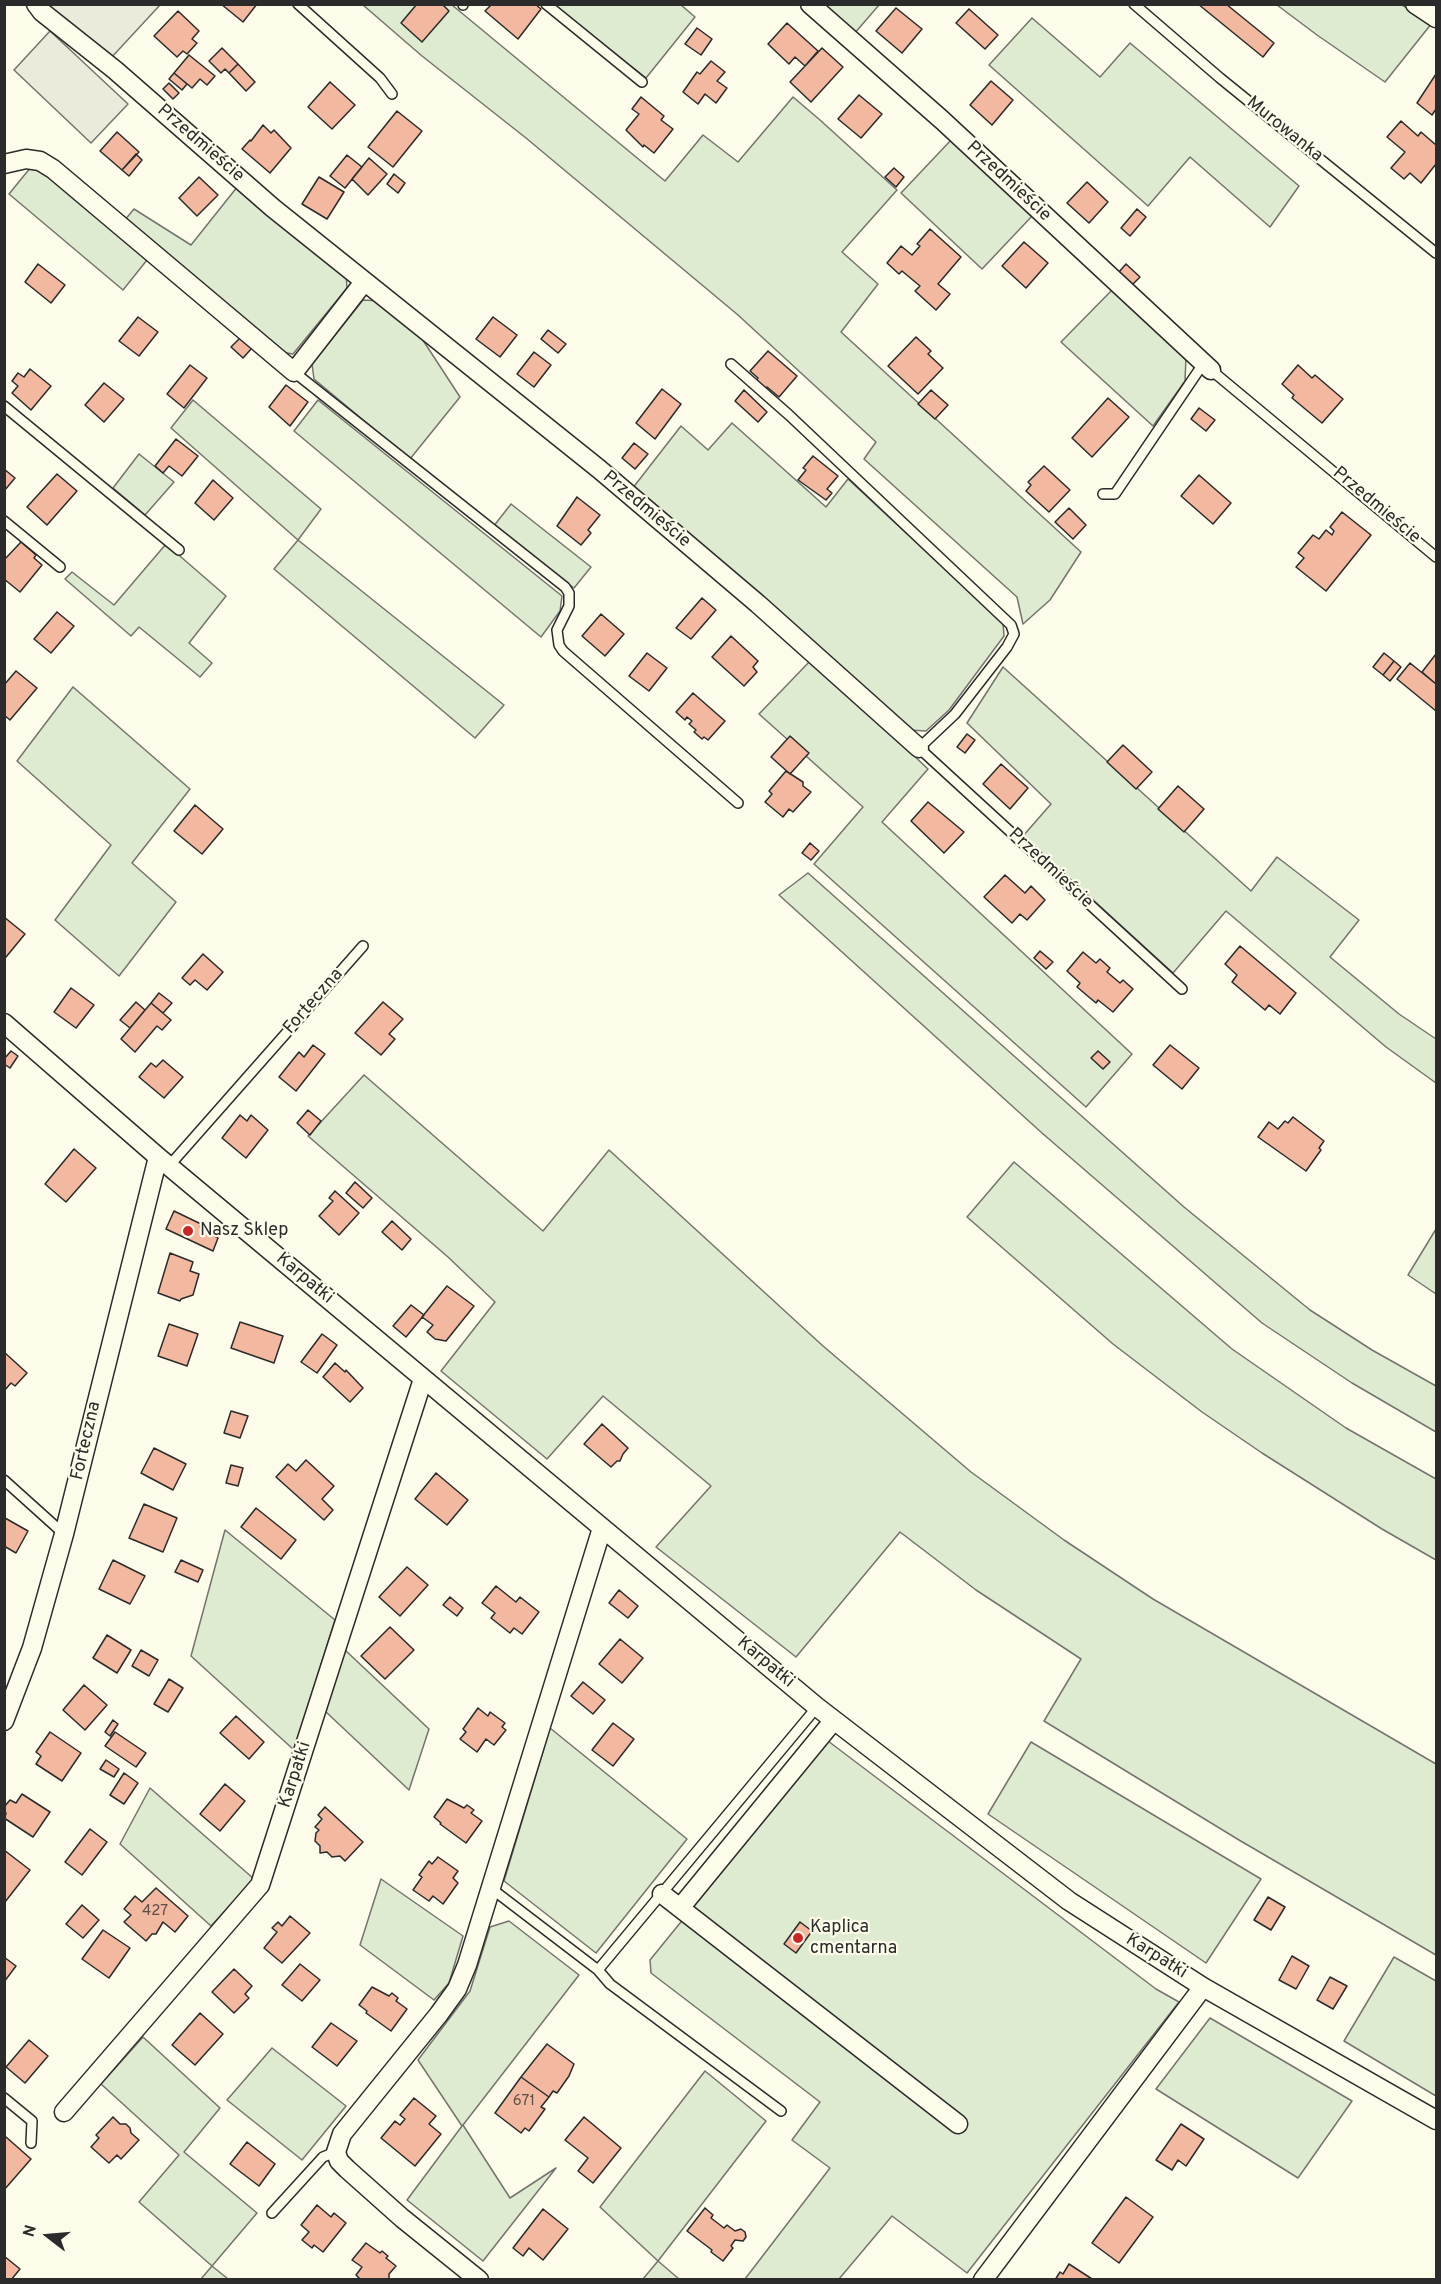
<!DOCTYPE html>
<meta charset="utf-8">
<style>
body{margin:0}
#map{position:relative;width:1441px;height:2284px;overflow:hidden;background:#fdfbea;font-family:Overpass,sans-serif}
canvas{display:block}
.frame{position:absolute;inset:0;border:6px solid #2b2b2b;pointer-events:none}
.north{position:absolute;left:18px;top:2206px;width:60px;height:60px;-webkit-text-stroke:4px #fdfbea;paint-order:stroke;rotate:286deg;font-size:16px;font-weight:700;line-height:24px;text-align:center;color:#2b2b2b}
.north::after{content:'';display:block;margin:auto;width:21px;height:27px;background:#2b2b2b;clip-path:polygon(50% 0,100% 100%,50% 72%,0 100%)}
</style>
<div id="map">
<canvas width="1441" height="2284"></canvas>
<div class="frame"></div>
<div class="north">N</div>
</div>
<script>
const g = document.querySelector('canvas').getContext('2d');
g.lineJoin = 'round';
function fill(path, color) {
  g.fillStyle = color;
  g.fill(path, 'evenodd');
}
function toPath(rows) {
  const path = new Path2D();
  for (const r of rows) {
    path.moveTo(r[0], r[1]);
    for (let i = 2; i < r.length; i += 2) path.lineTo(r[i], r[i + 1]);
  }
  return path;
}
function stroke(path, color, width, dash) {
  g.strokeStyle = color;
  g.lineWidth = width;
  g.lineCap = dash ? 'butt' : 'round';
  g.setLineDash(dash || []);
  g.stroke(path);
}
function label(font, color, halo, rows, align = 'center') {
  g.font = font + ' Overpass,sans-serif';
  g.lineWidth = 4.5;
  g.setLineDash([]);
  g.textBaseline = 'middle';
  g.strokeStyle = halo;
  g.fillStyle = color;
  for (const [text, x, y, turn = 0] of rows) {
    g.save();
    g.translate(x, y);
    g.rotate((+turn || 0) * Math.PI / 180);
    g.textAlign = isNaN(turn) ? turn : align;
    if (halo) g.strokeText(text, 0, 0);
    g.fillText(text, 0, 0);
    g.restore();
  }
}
const green = toPath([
 [363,5,452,5,665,181,703,135,738,162,793,97,820,120,897,190,842,252,878,284,841,332,1081,552,1050,600,1023,624,1017,597,864,459,876,442,738,315,526,138,422,56,363,5],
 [554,5,681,5,695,17,646,78,554,5],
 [819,5,879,5,854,34,819,5],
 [1277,5,1402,5,1432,23,1385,82,1317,35,1277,5],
 [1032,18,1100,77,1130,43,1299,186,1270,227,1190,157,1148,206,989,65,1032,18],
 [952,139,1034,214,982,269,901,193,952,139],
 [31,167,42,168,147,260,123,290,9,194,31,167],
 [238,186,346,273,347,288,293,354,281,352,124,221,134,209,191,245,238,186],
 [1114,288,1186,357,1185,381,1153,426,1061,342,1114,288],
 [363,300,381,301,415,328,460,397,410,459,314,379,312,364,363,300],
 [193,400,321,509,298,540,504,705,475,738,274,569,298,540,171,428,193,400],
 [318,400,562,596,560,611,541,637,294,431,318,400],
 [732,423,826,507,848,479,1003,623,1004,636,949,710,926,731,909,730,632,489,681,426,708,450,732,423],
 [139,454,174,482,145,515,113,488,139,454],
 [511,504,591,567,574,588,493,527,511,504],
 [166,544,226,596,189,643,212,663,200,677,139,627,131,636,65,579,72,572,114,605,166,544],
 [812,659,928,769,882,822,1132,1054,1086,1107,814,864,863,807,759,714,812,659],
 [1003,667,1251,891,1277,857,1359,920,1330,957,1399,1014,1436,1039,1436,1083,1386,1047,1226,911,1173,973,1023,836,1051,804,967,723,1003,667],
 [73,687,190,789,132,863,176,902,119,976,55,920,111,845,17,761,73,687],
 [808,873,1184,1207,1310,1310,1372,1350,1436,1386,1436,1432,1352,1383,1262,1323,1042,1133,779,895,808,873],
 [364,1075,543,1231,609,1150,823,1346,971,1472,1064,1540,1153,1599,1436,1764,1436,1955,1239,1840,1044,1721,1081,1659,976,1590,900,1532,796,1657,656,1547,711,1486,603,1396,547,1459,441,1371,495,1302,448,1257,308,1136,364,1075],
 [1014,1162,1232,1349,1346,1428,1436,1479,1436,1560,1382,1529,1262,1453,1202,1412,1113,1344,967,1217,1014,1162],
 [1436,1229,1436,1294,1408,1275,1436,1229],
 [225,1530,335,1620,294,1750,191,1656,225,1530],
 [345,1650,429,1729,409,1790,325,1711,345,1650],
 [550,1728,687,1839,596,1953,504,1881,550,1728],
 [828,1741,1156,1989,1179,2002,967,2273,892,2216,839,2279,745,2279,830,2168,792,2140,820,2102,651,1973,650,1960,828,1741],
 [1031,1742,1261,1879,1206,1963,988,1814,1031,1742],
 [150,1788,254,1879,211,1926,120,1844,150,1788],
 [381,1879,463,1936,449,1983,434,2000,360,1945,381,1879],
 [509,1921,579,1975,463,2125,510,2198,556,2168,483,2261,407,2200,462,2126,418,2060,470,1991,490,1927,509,1921],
 [1394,1957,1436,1981,1436,2096,1344,2041,1394,1957],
 [1210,2018,1352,2101,1298,2178,1156,2089,1210,2018],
 [143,2037,220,2108,184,2152,257,2213,212,2266,228,2279,201,2279,212,2266,139,2202,179,2155,101,2084,143,2037],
 [272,2048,346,2106,302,2160,227,2100,272,2048],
 [705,2071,766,2121,658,2261,679,2279,643,2279,658,2261,600,2207,705,2071]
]);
fill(green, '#deebd1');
stroke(green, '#74746e', 1.5);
const parking = toPath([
 [47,5,160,5,110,59,47,5],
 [50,31,128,104,91,143,14,70,50,31]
]);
fill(parking, '#eceadb');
stroke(parking, '#74746e', 1.5);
const building = toPath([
 [221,4,257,4,243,22,221,4],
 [417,4,442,4,449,11,422,42,401,23,417,4],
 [492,4,535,4,541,9,518,39,485,11,492,4],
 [1198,4,1226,4,1274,43,1263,57,1198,4],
 [896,8,922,29,902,53,876,31,896,8],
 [969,9,998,35,985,49,956,23,969,9],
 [178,11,199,31,192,39,197,43,187,54,183,51,177,57,154,36,178,11],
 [787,23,818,51,805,66,795,57,789,64,768,44,787,23],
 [697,28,712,39,701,55,685,44,697,28],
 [222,48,238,64,229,73,225,69,221,73,209,61,222,48],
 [822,48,843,67,811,102,790,82,822,48],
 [189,55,215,76,207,85,200,79,192,88,174,73,189,55],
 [711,61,725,72,717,81,727,88,716,103,705,94,698,104,683,92,697,72,700,74,711,61],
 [238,64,255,82,246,91,229,73,238,64],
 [174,73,187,84,182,90,169,79,174,73],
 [1436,74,1436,109,1432,115,1417,103,1436,74],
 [991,81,1013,100,992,125,970,105,991,81],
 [330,82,355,105,332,129,308,107,330,82],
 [169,83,179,93,173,99,163,89,169,83],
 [859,95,882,114,861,138,838,119,859,95],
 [641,97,664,116,661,120,673,129,654,153,644,145,643,147,626,130,639,114,632,109,641,97],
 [397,111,422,131,393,167,368,147,397,111],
 [1401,121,1418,136,1421,132,1436,145,1436,164,1421,183,1410,173,1404,179,1391,168,1405,152,1387,137,1401,121],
 [263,125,271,133,274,130,291,148,270,173,242,149,250,140,251,141,263,125],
 [117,132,139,152,122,170,100,151,117,132],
 [136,154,142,160,129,176,122,170,136,154],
 [347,155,362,167,345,188,330,176,347,155],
 [369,158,387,174,368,195,352,179,369,158],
 [894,168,904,177,896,187,885,177,894,168],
 [394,174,405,183,398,193,387,184,394,174],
 [199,177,218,195,197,216,179,198,199,177],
 [319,177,344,192,327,219,302,204,319,177],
 [1087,182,1108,202,1089,223,1067,203,1087,182],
 [1137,209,1146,217,1130,236,1121,228,1137,209],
 [930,229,961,257,938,284,950,294,936,310,915,291,920,286,902,271,899,274,887,263,901,246,912,255,920,246,917,244,930,229],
 [1024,242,1048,263,1026,288,1002,266,1024,242],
 [38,264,65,285,51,303,25,282,38,264],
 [1126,264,1140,277,1132,285,1119,272,1126,264],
 [138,317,158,332,139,356,119,341,138,317],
 [493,317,517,335,500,357,476,339,493,317],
 [548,330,566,344,558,353,541,339,548,330],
 [916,337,931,351,928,354,943,368,918,394,888,366,916,337],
 [240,338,252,348,243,358,231,347,240,338],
 [768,351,797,376,779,397,767,387,765,390,755,382,758,378,750,371,768,351],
 [534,352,551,365,534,387,517,374,534,352],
 [190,365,207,378,184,408,167,394,190,365],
 [1298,365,1312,378,1315,375,1343,399,1322,423,1292,398,1294,395,1282,384,1298,365],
 [30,369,51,386,31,410,12,393,18,386,12,381,18,373,24,377,30,369],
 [104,383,124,399,104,422,85,405,104,383],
 [286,385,308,402,290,426,269,407,286,385],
 [662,389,681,404,655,439,636,423,662,389],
 [744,390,767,412,758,422,735,401,744,390],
 [931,390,948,405,935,419,918,404,931,390],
 [1108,398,1129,417,1092,457,1072,438,1108,398],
 [1199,408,1215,420,1206,431,1191,419,1199,408],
 [176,439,198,456,182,476,169,466,163,473,155,466,176,439],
 [634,443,648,454,635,469,622,458,634,443],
 [813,456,838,476,827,489,832,493,826,500,798,480,806,470,803,468,813,456],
 [1044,466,1070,490,1049,512,1026,491,1031,485,1028,482,1044,466],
 [4,469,15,478,4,491,4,469],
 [57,474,77,491,47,525,27,507,57,474],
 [1199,475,1231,503,1213,524,1181,496,1199,475],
 [213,480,233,498,214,520,195,503,213,480],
 [577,497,600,515,588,530,591,533,581,545,557,526,577,497],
 [1069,508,1086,525,1073,539,1055,522,1069,508],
 [1342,512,1371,535,1326,591,1296,567,1304,558,1298,553,1313,535,1319,539,1326,530,1332,535,1334,531,1330,527,1342,512],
 [21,542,36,555,34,558,42,565,20,592,4,579,4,560,21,542],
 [702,598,716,610,691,639,676,628,702,598],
 [57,612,74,626,51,653,34,639,57,612],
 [601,614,624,634,605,656,582,636,601,614],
 [731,636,758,661,753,667,757,672,744,686,712,657,731,636],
 [647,653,667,668,649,691,629,676,647,653],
 [1384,653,1394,661,1383,675,1373,667,1384,653],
 [1436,654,1436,684,1422,672,1436,654],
 [1394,661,1401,667,1390,681,1383,675,1394,661],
 [1410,663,1436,684,1436,711,1397,679,1410,663],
 [16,671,37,688,10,720,4,715,4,685,16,671],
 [693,693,725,721,708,740,704,737,702,739,694,732,696,730,689,724,692,721,687,717,685,720,676,712,693,693],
 [967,734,975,740,965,753,957,747,967,734],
 [790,736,809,753,790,774,771,757,790,736],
 [1123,745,1152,772,1136,789,1107,762,1123,745],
 [1001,764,1028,788,1010,809,983,784,1001,764],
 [786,771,803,782,803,786,811,792,793,812,789,809,783,817,765,802,772,794,769,791,786,771],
 [1178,786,1204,809,1184,832,1158,809,1178,786],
 [928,802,964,832,944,853,911,821,928,802],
 [195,805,223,829,202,854,174,831,195,805],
 [810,843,819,851,811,860,802,853,810,843],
 [1005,875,1025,893,1031,886,1045,900,1027,920,1020,914,1012,923,984,897,1005,875],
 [4,917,25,934,6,957,4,956,4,917],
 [1240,946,1296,993,1280,1014,1269,1005,1265,1010,1232,982,1237,975,1225,964,1240,946],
 [1040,951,1053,962,1046,969,1034,958,1040,951],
 [1083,952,1096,963,1100,959,1110,968,1107,972,1120,983,1123,980,1133,989,1113,1012,1098,1000,1096,1003,1077,987,1080,983,1067,971,1083,952],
 [203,954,223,972,207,990,195,980,190,985,182,978,203,954],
 [71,988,94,1005,76,1028,54,1012,71,988],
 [159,993,172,1003,163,1013,151,1003,159,993],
 [136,1002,145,1010,130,1028,120,1020,136,1002],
 [383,1002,403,1019,389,1034,395,1039,381,1055,355,1033,383,1002],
 [151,1003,171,1020,162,1030,157,1026,135,1052,121,1039,151,1003],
 [313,1045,325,1054,296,1091,279,1077,299,1052,304,1057,313,1045],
 [1170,1045,1199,1068,1182,1089,1153,1065,1170,1045],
 [11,1051,18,1056,10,1068,4,1064,4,1059,11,1051],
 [1098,1051,1110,1062,1103,1069,1091,1058,1098,1051],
 [163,1060,183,1077,164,1098,139,1077,151,1063,156,1067,163,1060],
 [308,1110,321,1121,310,1135,297,1123,308,1110],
 [240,1115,247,1121,251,1115,268,1130,246,1158,222,1138,240,1115],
 [1293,1117,1324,1141,1319,1148,1321,1150,1306,1171,1258,1137,1269,1122,1278,1129,1285,1121,1288,1123,1293,1117],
 [74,1149,96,1168,66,1202,45,1184,74,1149],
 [355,1182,372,1198,363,1208,346,1193,355,1182],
 [335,1191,359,1213,339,1235,319,1216,333,1201,329,1198,335,1191],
 [174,1211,201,1224,200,1227,218,1238,213,1251,166,1229,174,1211],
 [392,1221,411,1239,402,1250,382,1232,392,1221],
 [170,1253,193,1262,190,1271,199,1274,193,1295,181,1299,180,1301,158,1293,170,1253],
 [447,1286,474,1306,446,1341,435,1339,427,1332,433,1325,422,1317,447,1286],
 [411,1305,424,1315,406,1337,393,1326,411,1305],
 [240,1322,283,1336,274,1363,231,1348,240,1322],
 [169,1324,198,1334,187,1366,158,1356,169,1324],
 [322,1334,337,1345,317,1373,301,1362,322,1334],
 [4,1352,27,1373,15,1386,11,1383,4,1391,4,1352],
 [335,1363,345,1372,346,1370,363,1388,350,1402,323,1377,335,1363],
 [231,1411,248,1416,240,1438,224,1433,231,1411],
 [602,1424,628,1448,623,1454,620,1461,617,1461,611,1467,584,1444,602,1424],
 [154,1448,186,1464,173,1490,141,1473,154,1448],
 [306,1460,334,1486,322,1499,333,1510,324,1520,276,1477,288,1464,296,1471,306,1460],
 [231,1465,243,1468,238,1486,226,1483,231,1465],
 [436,1473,468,1500,447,1525,415,1499,436,1473],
 [144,1504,177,1518,163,1552,129,1538,144,1504],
 [256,1508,296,1540,281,1559,241,1527,256,1508],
 [5,1518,28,1531,16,1553,4,1546,5,1518],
 [113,1560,145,1576,130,1604,99,1589,113,1560],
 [181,1560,203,1570,198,1582,175,1572,181,1560],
 [407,1567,428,1585,400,1616,379,1597,407,1567],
 [496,1586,516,1602,520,1597,539,1612,522,1634,514,1628,510,1633,491,1618,495,1613,482,1603,496,1586],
 [619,1590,638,1606,628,1618,609,1603,619,1590],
 [450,1597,463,1608,457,1616,443,1605,450,1597],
 [390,1627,414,1650,385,1679,361,1656,390,1627],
 [107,1635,131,1650,117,1673,93,1658,107,1635],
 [620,1639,643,1658,622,1683,599,1664,620,1639],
 [141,1650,158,1660,149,1676,132,1666,141,1650],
 [169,1679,183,1688,168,1712,154,1704,169,1679],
 [583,1682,605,1700,593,1714,571,1696,583,1682],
 [84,1685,107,1705,85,1730,63,1710,84,1685],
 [478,1708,488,1716,490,1712,505,1723,502,1727,506,1730,494,1745,486,1739,477,1752,460,1739,466,1732,463,1729,478,1708],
 [236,1716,264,1742,249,1759,220,1733,236,1716],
 [113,1720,118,1724,110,1736,105,1732,113,1720],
 [613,1723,634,1739,613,1766,592,1750,613,1723],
 [50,1732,81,1753,62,1781,36,1764,41,1756,36,1752,50,1732],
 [115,1732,146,1753,136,1767,105,1746,115,1732],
 [106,1760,119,1769,114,1777,100,1769,106,1760],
 [124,1773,138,1783,124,1804,110,1795,124,1773],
 [225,1784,245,1801,220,1831,200,1814,225,1784],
 [22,1794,50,1812,33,1837,4,1818,6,1814,4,1807,10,1800,16,1803,22,1794],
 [447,1799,464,1808,467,1805,474,1810,471,1813,482,1821,466,1843,440,1824,441,1823,434,1817,447,1799],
 [325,1807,363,1842,345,1861,340,1856,332,1857,327,1852,320,1853,320,1846,315,1841,316,1833,319,1830,315,1827,322,1819,318,1815,325,1807],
 [90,1829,107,1842,82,1875,65,1862,90,1829],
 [4,1850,30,1870,5,1902,4,1901,4,1850],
 [438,1857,458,1871,453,1878,458,1883,443,1904,433,1896,429,1901,413,1890,422,1877,419,1875,429,1861,432,1864,438,1857],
 [156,1888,188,1916,175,1932,163,1922,156,1934,152,1934,146,1941,124,1922,131,1915,124,1909,135,1896,142,1902,156,1888],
 [1268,1897,1285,1907,1271,1930,1254,1920,1268,1897],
 [82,1905,99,1920,83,1938,66,1924,82,1905],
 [290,1916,310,1933,282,1963,264,1948,277,1932,272,1928,278,1922,282,1926,290,1916],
 [800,1922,812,1931,796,1953,784,1944,800,1922],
 [103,1930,130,1948,109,1978,82,1959,103,1930],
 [1292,1956,1309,1966,1296,1989,1279,1980,1292,1956],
 [4,1957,16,1966,4,1982,4,1957],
 [300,1964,320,1980,302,2001,282,1985,300,1964],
 [234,1969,252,1986,245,1994,249,1998,234,2013,212,1992,234,1969],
 [1330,1977,1347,1986,1333,2009,1317,2000,1330,1977],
 [372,1987,389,1996,392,1993,398,1998,396,2001,407,2009,391,2031,366,2013,367,2011,359,2005,372,1987],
 [200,2013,223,2034,195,2065,172,2045,200,2013],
 [331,2023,357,2041,337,2066,312,2047,331,2023],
 [29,2040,48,2056,25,2083,6,2067,29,2040],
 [547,2044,574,2064,569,2076,557,2093,553,2091,549,2097,521,2077,547,2044],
 [521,2077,549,2097,541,2107,545,2109,529,2131,525,2128,521,2133,495,2113,521,2077],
 [414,2098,436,2116,429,2124,441,2134,415,2166,381,2138,395,2121,400,2125,405,2119,400,2115,414,2098],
 [113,2117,120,2124,126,2124,130,2128,131,2133,139,2140,121,2159,117,2155,109,2163,91,2147,99,2138,96,2135,113,2117],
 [584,2117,621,2148,593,2183,578,2171,588,2158,565,2140,584,2117],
 [1181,2124,1204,2139,1186,2166,1178,2160,1172,2170,1156,2160,1181,2124],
 [6,2137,31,2159,4,2190,4,2138,6,2137],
 [247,2142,275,2164,259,2186,230,2164,247,2142],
 [1126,2197,1153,2217,1119,2263,1092,2243,1126,2197],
 [317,2205,331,2217,334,2213,346,2223,323,2252,314,2245,312,2248,302,2240,309,2232,301,2225,317,2205],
 [705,2208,713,2215,711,2218,724,2228,727,2225,735,2231,741,2229,745,2232,746,2237,743,2241,735,2240,731,2246,733,2248,723,2261,711,2252,712,2250,687,2231,705,2208],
 [543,2209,568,2229,543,2260,529,2248,523,2256,513,2248,543,2209],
 [366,2243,380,2253,382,2251,388,2256,386,2258,396,2266,389,2274,389,2280,361,2280,356,2275,362,2267,352,2260,366,2243],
 [4,2256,20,2269,11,2280,4,2280,4,2256],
 [1069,2264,1092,2279,1055,2280,1060,2272,1063,2274,1069,2264]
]);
fill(building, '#f2b8a0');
stroke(building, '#2b2b2b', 1.5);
const lane = toPath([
 [298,4,380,78,392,94],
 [463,4,463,5],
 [546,4,642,82],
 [1134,4,1220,78,1436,253],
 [731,364,789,415,1011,625,1014,634,1007,647,955,714,919,748,1182,989],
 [1211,370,1436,557],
 [294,372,565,587,569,593,569,606,557,630,559,645,563,651,738,803],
 [4,406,179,550],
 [1103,494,1115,494,1203,364],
 [4,521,60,567],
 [169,1166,363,946],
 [4,1480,64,1534],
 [492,1889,598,1970,610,1984,781,2111],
 [598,1970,817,1707],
 [4,2098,32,2121,31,2143],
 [272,2213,323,2157,336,2152]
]);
const street = toPath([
 [36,4,42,12,115,70,273,208,599,469,758,604,919,748],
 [810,4,942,120,1211,370],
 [1415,4,1436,18],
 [4,164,26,159,40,161,53,169,294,372,364,282],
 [4,1023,158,1157,817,1707,1069,1901,1203,1987,1436,2120],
 [834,1720,680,1908,958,2124],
 [4,1721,32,1648,64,1534,158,1157],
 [662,1894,680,1908],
 [64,2112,260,1885,423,1379],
 [479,2280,402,2218,347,2169,339,2161,336,2152,342,2134,439,2014,457,1989,467,1965,602,1528],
 [983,2280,1203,1987]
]);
stroke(lane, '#2b2b2b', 12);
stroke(street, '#2b2b2b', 21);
stroke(lane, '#fdfbea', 9);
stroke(street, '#fdfbea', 18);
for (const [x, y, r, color] of [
 [188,1231,6,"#c62828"],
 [798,1938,6,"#c62828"]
]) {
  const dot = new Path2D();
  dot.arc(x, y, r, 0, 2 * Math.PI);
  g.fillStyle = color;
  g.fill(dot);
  stroke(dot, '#fdfbea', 2);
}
label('15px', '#5d4e48', null, [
 ["427",155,1912],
 ["671",524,2102]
]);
label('18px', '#2b2b2b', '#fdfbea', [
 ["Murowanka",1284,130,39],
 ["Przedmieście",200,144,41],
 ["Przedmieście",1008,182,43],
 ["Przedmieście",1376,506,40],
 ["Przedmieście",646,510,40],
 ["Przedmieście",1050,869,43],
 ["Forteczna",314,1002,-49],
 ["Karpatki",304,1279,40],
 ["Forteczna",87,1441,-77],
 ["Karpatki",765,1663,40],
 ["Karpatki",296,1775,-72],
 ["Karpatki",1156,1957,32]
]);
label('18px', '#2b2b2b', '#fdfbea', [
 ["Nasz Sklep",200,1231],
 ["Kaplica",810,1928],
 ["cmentarna",810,1949]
], 'left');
</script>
